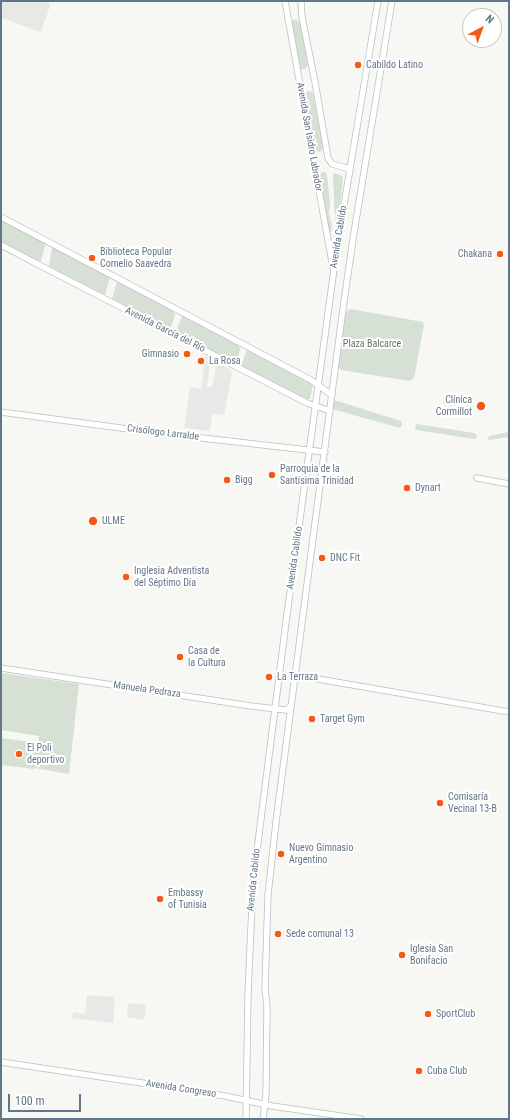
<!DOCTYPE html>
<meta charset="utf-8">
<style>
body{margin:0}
#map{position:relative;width:510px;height:1120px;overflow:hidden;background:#f7f7f3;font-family:"Roboto Condensed",sans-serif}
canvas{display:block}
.frame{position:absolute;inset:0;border:2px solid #637588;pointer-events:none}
.north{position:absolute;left:462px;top:8px;width:40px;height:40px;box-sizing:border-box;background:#fff;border:1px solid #c1c8cf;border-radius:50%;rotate:41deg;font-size:11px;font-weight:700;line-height:16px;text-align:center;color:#637588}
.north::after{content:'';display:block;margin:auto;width:14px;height:18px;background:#f55915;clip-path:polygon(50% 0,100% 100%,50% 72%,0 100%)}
.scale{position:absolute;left:8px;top:1094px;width:73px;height:18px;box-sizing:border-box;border:2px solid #637588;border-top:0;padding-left:5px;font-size:12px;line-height:14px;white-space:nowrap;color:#637588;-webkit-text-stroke:3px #fff;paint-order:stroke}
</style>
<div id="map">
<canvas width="510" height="1120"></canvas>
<div class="frame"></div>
<div class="north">N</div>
<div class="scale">100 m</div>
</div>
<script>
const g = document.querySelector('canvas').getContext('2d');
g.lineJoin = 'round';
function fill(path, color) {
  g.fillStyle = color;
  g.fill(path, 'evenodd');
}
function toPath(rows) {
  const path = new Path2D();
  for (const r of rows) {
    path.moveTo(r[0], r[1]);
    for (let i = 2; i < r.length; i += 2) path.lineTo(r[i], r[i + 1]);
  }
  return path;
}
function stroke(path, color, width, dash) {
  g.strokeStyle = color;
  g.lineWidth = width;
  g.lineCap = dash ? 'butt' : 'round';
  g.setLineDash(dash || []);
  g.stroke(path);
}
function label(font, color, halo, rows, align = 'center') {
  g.font = font + ' "Roboto Condensed",sans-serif';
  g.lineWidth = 4;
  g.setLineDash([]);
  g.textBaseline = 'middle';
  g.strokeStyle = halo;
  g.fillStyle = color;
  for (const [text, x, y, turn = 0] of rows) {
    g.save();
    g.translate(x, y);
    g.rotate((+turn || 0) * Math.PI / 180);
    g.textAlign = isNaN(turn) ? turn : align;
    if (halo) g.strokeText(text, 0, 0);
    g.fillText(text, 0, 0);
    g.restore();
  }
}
fill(toPath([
 [1,1,48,1,50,6,41,32,1,18],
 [205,356,211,359,207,387,212,387,217,362,230,369,232,373,224,415,212,414,210,431,184,428,190,387,201,389],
 [87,995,115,997,113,1023,72,1018,73,1012,85,1014],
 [128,1003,146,1005,144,1020,127,1017]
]), '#e8e9e7');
fill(toPath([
 [296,19,300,23,308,65,305,69,301,69,299,67,291,23,293,20],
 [307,91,312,92,313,94,324,148,320,152,316,151,315,148,304,96,305,93],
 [322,172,325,172,327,175,330,202,329,213,332,226,331,232,329,233,319,176],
 [335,173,342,176,343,179,338,224,335,221,333,174],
 [1,221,46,243,40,263,1,242],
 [52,247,110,277,105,295,49,267],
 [117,281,173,311,175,315,171,327,168,328,112,299],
 [350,309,423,322,424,325,414,378,410,381,341,370,338,367,345,315,347,311],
 [182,316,238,344,240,349,237,360,234,363,176,332],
 [247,349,310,382,313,385,310,399,307,400,241,367],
 [334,400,401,421,402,425,400,428,332,409],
 [417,424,474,433,477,436,476,438,474,439,416,430,415,426],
 [509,432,509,437,488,440,489,436],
 [1,673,79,684,69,774,34,768,34,769,1,765,1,738,38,743,39,736,1,730]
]), '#d7e0d4');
const secondary = toPath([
 [285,1,333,268],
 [301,1,302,17,315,82,328,158,332,164,350,169],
 [1,217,311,380,332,395],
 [1,245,43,267,307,403,330,411],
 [1,412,158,433,325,452],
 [477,478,509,484],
 [1,668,251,706,286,710,291,706],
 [295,675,509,712],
 [1,1062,162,1086,225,1096,272,1106,361,1119],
 [246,1119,248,994,253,882,286,622,337,247,378,1],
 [263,1119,266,1094,267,1006,265,989,268,895,276,822,342,316,353,239,392,1]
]);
stroke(secondary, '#babfc4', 7);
stroke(secondary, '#fff', 5.5);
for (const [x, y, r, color] of [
 [358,65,4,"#f55915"],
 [500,254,4,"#f55915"],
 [92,258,4,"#f55915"],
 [187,354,4,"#f55915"],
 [201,361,4,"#f55915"],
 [481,406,5,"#f55915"],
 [272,475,4,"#f55915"],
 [227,480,4,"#f55915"],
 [407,488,4,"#f55915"],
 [93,521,5,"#f55915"],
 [322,558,4,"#f55915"],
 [126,577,4,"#f55915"],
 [180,657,4,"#f55915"],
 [269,677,4,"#f55915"],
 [312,719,4,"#f55915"],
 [19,754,4,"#f55915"],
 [440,803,4,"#f55915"],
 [281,854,4,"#f55915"],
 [160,899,4,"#f55915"],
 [278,934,4,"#f55915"],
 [402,955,4,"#f55915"],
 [428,1014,4,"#f55915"],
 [419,1071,4,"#f55915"]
]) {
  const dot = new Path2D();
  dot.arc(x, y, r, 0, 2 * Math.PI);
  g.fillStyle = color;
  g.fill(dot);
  stroke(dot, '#fff', 1.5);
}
label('10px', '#637588', '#fff', [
 ["Cabildo Latino",366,65],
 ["Biblioteca Popular",100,252],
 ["Cornelio Saavedra",100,264],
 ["Chakana",492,254,"right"],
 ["Gimnasio",179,354,"right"],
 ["La Rosa",209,361],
 ["Clínica",472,400,"right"],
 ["Cormillot",472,412,"right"],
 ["Parroquia de la",280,469],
 ["Santísima Trinidad",280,481],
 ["Bigg",235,480],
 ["Dynart",415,488],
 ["ULME",102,521],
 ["DNC Fit",330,558],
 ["Inglesia Adventista",134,571],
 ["del Séptimo Día",134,583],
 ["Casa de",188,651],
 ["la Cultura",188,663],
 ["La Terraza",277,677],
 ["Target Gym",320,719],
 ["El Poli",27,748],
 ["deportivo",27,760],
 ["Comisaría",448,797],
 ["Vecinal 13-B",448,809],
 ["Nuevo Gimnasio",289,848],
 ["Argentino",289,860],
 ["Embassy",168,893],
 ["of Tunisia",168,905],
 ["Sede comunal 13",286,934],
 ["Iglesia San",410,949],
 ["Bonifacio",410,961],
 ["SportClub",436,1014],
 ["Cuba Club",427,1071]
], 'left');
label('10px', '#637588', '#fff', [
 ["Avenida San Isidro Labrador",309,137,80],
 ["Avenida Cabildo",339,237,-81],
 ["Avenida García del Río",165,330,27],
 ["Crisólogo Larralde",163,433,7],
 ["Avenida Cabildo",295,558,-82],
 ["Manuela Pedraza",147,690,8],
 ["Avenida Cabildo",254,880,-84],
 ["Avenida Congreso",181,1089,9]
]);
label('10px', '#62795e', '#fff', [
 ["Plaza Balcarce",372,344]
]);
</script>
